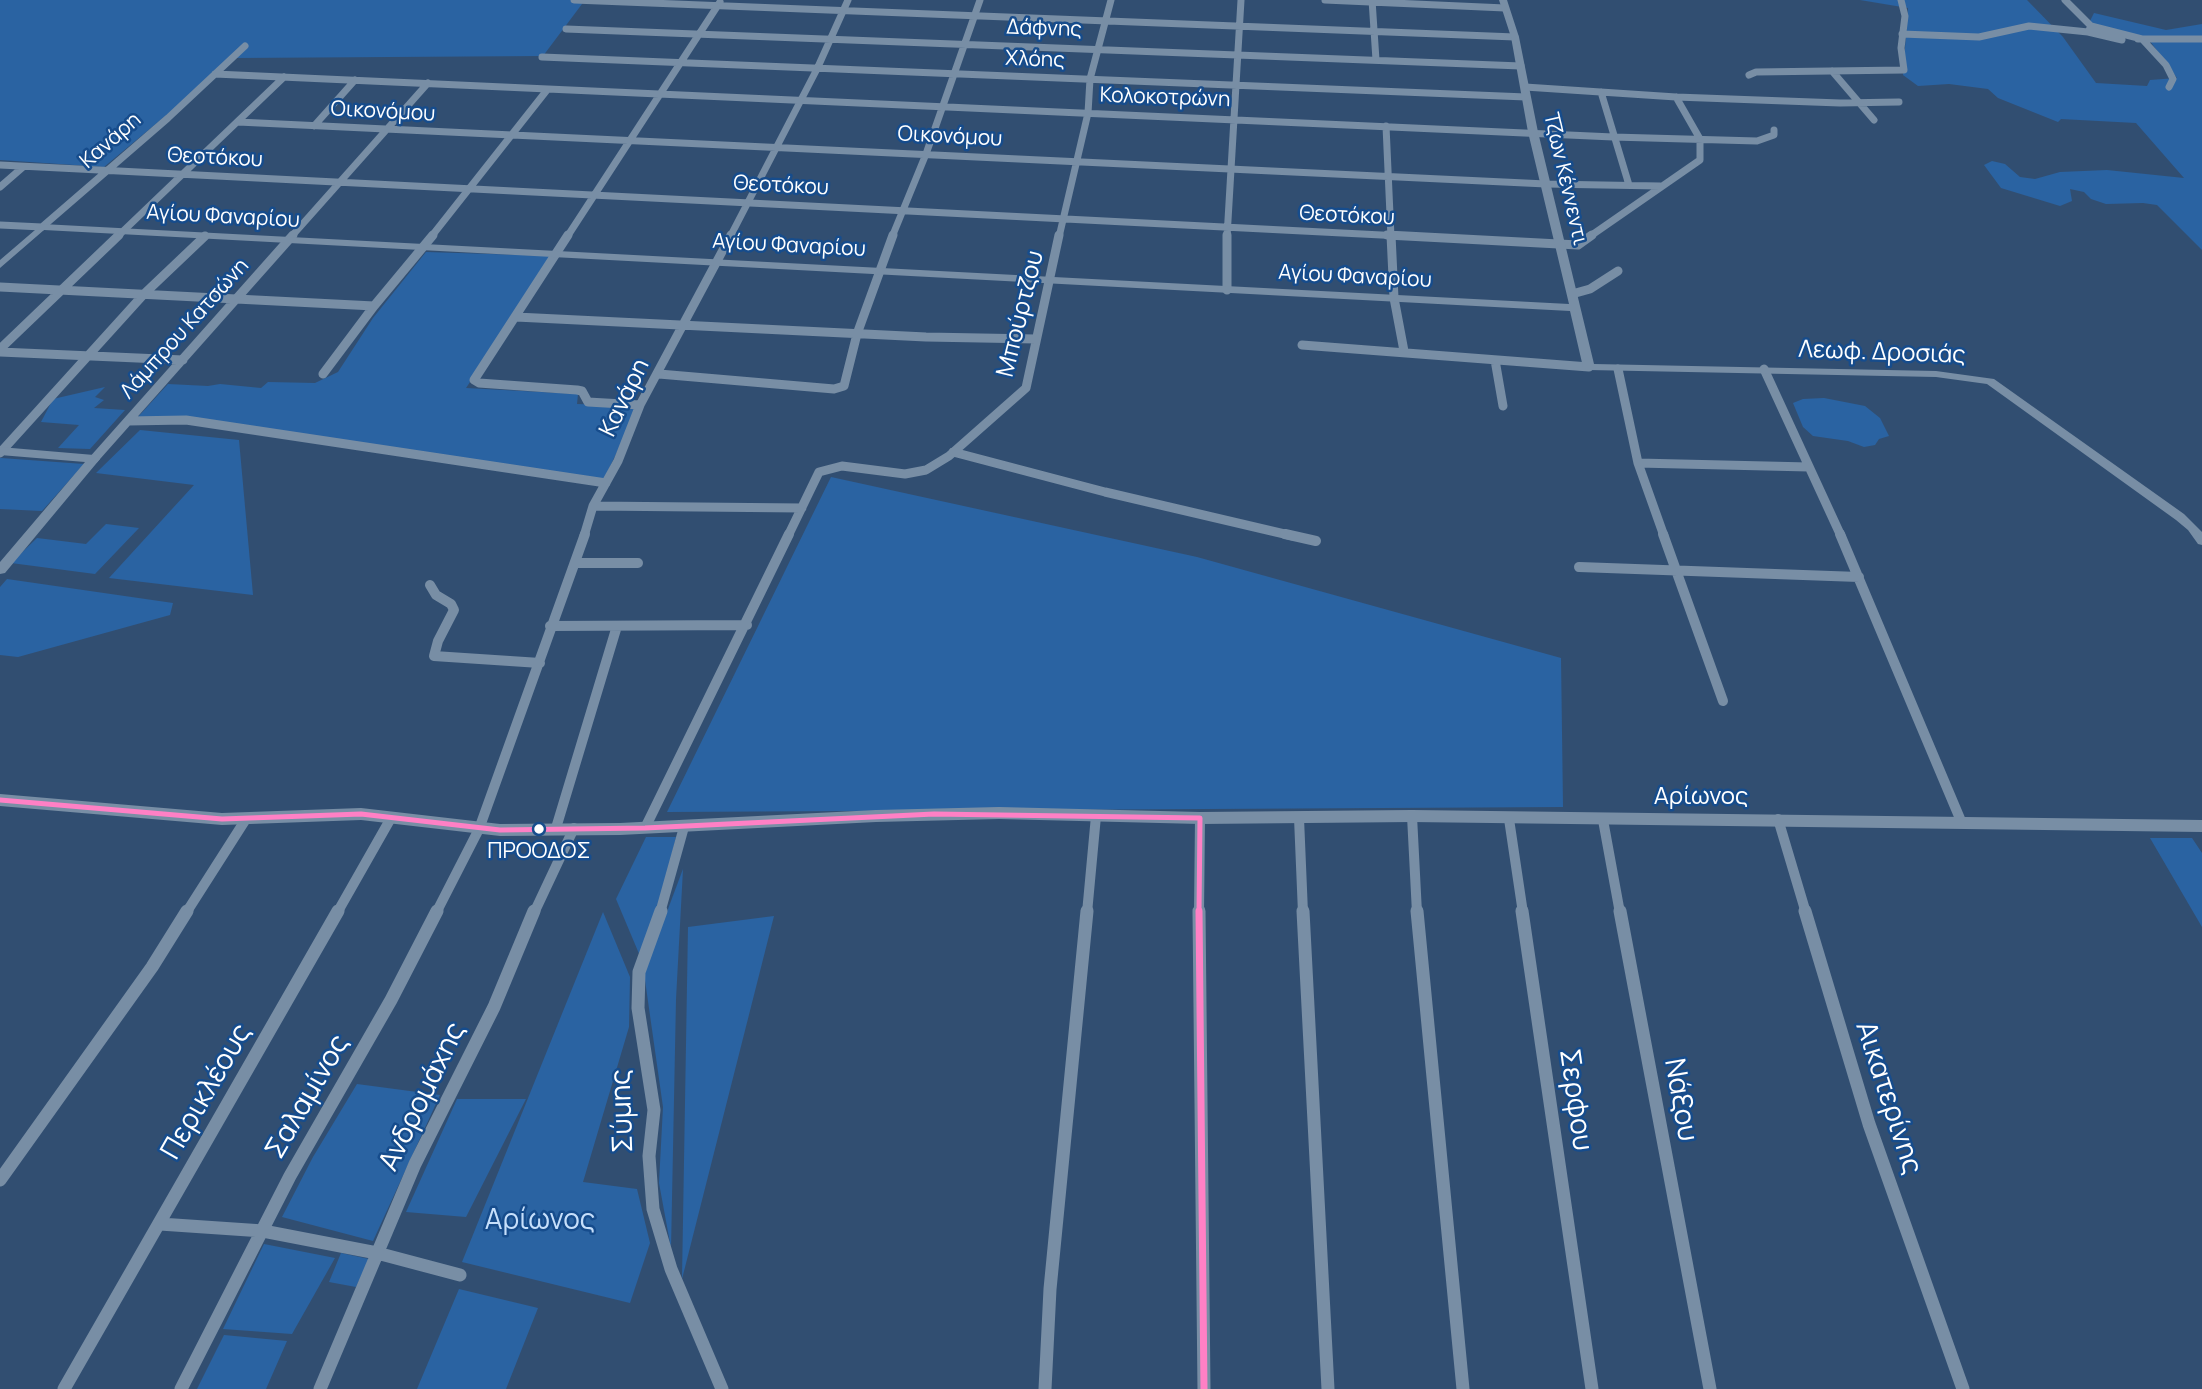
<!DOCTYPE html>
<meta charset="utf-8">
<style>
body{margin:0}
canvas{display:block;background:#314e71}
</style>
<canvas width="2202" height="1389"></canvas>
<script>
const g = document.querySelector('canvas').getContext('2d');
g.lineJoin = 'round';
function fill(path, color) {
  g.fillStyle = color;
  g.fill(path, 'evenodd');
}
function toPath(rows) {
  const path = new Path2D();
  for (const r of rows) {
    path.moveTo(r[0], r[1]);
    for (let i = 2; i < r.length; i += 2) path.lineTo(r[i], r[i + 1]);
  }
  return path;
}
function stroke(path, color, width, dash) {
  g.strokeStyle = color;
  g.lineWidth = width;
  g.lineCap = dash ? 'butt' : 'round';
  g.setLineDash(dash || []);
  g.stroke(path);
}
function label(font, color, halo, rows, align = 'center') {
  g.font = font + ' Manrope,sans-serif';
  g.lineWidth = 5;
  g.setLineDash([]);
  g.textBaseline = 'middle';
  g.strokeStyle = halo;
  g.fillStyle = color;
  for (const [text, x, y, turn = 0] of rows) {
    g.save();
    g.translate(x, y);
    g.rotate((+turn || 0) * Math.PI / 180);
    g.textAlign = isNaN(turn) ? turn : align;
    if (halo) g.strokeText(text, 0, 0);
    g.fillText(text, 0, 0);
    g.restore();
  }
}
fill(toPath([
 [0,0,585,0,543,56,235,58,104,167,0,160],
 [1860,0,2027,0,2063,37,2096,83,2147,86,2150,80,2177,78,2150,41,2104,32,2090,21,2094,13,2166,30,2202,24,2202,250,2157,205,2143,203,2106,204,2091,199,2084,192,2070,189,2072,201,2060,206,2001,188,1984,165,1992,161,2005,164,2020,177,2035,179,2060,172,2107,170,2184,178,2136,123,2061,119,2058,122,1998,98,1988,89,1949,84,1918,86,1903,75,1908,8],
 [426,252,554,256,466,388,578,394,577,404,639,406,604,479,280,434,137,418,168,384,208,386,220,384,261,388,268,382,315,383,338,372,373,318],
 [105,387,95,397,104,400,94,408,125,410,90,449,58,448,79,425,41,422,53,399],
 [1824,398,1865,406,1880,418,1889,436,1879,439,1875,445,1864,447,1848,441,1813,436,1803,427,1793,403,1803,399],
 [140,430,239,440,253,595,109,578,194,485,96,473],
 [0,458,1,458,84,464,42,511,0,509],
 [831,477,1197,557,1561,658,1563,807,667,812],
 [106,524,139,528,95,574,11,563,37,538,86,544],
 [7,579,173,603,170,615,18,657,0,655,0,587],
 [646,837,676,837,662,896,640,956,616,899],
 [2150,838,2192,838,2202,853,2202,927],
 [683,869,676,999,671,1248,659,1183,663,1107,644,973],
 [603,912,630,977,629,1027,583,1182,637,1189,650,1243,630,1303,462,1262],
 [774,916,682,1279,688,927],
 [357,1084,440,1095,373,1241,282,1217,313,1157],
 [457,1099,526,1099,466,1217,406,1212],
 [264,1244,335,1258,292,1334,223,1329],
 [341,1253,369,1259,356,1287,329,1282],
 [459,1289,538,1308,506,1389,417,1389],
 [224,1335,287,1341,266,1389,197,1389]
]), '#2a63a2');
stroke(toPath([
 [574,0,1515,37],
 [1325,0,1505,8],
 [1372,0,1376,60],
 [2065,0,2091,26],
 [566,29,1521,66],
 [2088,32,2122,40],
 [1902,34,1979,37,2029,26,2088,32,2091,26,2142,39,2202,39],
 [2138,39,2142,39,2166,65,2173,79,2169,87],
 [542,57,1526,97],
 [1832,71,1874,120],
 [215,74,1613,137,1757,141,1774,135,1774,130],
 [1749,75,1756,72,1904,70,1901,48,1905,16,1901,0],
 [1525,87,1676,97,1840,103,1899,102],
 [1601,92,1629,185],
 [238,122,1546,184,1660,186],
 [314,126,355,80],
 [1386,126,1391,237],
 [0,165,1421,237],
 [0,187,23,167],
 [0,225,42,227,168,118,245,46],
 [117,237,284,77],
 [291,237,428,83],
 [431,237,547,90],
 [567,237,720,2],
 [730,237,817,69,848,0],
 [892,237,926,154,980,0],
 [1059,237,1088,113,1090,79,1111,0],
 [1227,237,1241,0],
 [1589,237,1700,160,1700,139,1676,97]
]), '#788ea5', 7);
stroke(toPath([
 [568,235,474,380,479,383,577,390,582,391,588,402,640,405],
 [1387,235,1578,245,1592,235],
 [1391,235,1394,298,1404,351],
 [0,287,374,306],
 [1227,290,1227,235],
 [1572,294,1590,289,1618,271],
 [516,317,926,337,1036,339],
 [1302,345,1589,367],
 [0,349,119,235],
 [0,352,183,360],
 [1495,360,1503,406],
 [1618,369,1638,463,1664,536],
 [1764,369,1841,536],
 [323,374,374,306,433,235],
 [659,374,834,389,844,386,857,334,893,235],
 [128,421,186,420,606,483],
 [953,452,1105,492,1293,536],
 [0,453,144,294,205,236],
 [94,459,293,235],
 [1638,463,1809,467],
 [593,506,802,508],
 [584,536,593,506,618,461,640,405,731,235],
 [788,536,819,472,842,466,905,474,926,470,949,456,1026,388,1059,235]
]), '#788ea5', 9);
stroke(toPath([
 [1285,534,1316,541],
 [1663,534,1723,701],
 [1840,534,1961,821],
 [576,563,638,563],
 [1579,567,1859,577],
 [430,585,436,595,451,604,454,610,438,641,434,656,540,663],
 [550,626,747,625],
 [1412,816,1417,913],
 [1299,818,1303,913],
 [1509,819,1523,913],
 [1778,819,1806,913],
 [1603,820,1620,913],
 [556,828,617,626],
 [645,828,789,534],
 [186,913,246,819],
 [337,913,391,818],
 [436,913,479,829,585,534],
 [534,913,574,828],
 [660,913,684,827],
 [1087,913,1096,816],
 [1199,913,1200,818]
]), '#788ea5', 10);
stroke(toPath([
 [661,911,639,972,638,1008,654,1110,649,1156,653,1209,671,1269,722,1389],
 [1199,911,1204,1389],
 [1303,911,1328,1389],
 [1417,911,1463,1389],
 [1522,911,1592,1389],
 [1620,911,1710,1389],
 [1805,911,1869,1124,1963,1389],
 [0,1180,152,967,187,911],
 [160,1224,263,1231,377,1253,460,1275],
 [64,1389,338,911],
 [181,1389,290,1176,391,1000,437,911],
 [320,1389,415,1164,494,1007,534,911],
 [1045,1389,1050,1289,1087,911]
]), '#788ea5', 13);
fill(toPath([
 [1499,0,1507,0,1519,37,1538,132,1594,364,1936,371,1994,379,2184,514,2202,532,2202,545,2198,544,2188,530,2176,520,1987,384,1936,377,1589,370,1583,367,1570,311,44,230,0,268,0,260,42,224,1569,304,1528,132,1511,37,1499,0],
 [0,447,94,455,100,459,5,573,0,574,0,562,85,462,0,455,0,447],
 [0,794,222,813,361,808,500,824,620,823,876,810,999,807,1200,812,1412,810,2202,820,2202,832,1412,822,1200,824,999,819,876,822,620,835,500,836,361,820,222,825,0,806,0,794]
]), '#788ea5');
stroke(toPath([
 [0,800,222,819,361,814,500,830,645,828,934,814,1200,818,1199,913]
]), '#ff80c5', 5);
stroke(toPath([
 [1199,911,1204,1389]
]), '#ff80c5', 7);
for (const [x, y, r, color] of [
 [539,829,6,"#fff"]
]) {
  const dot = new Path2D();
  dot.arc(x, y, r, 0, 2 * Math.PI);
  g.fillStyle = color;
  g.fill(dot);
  stroke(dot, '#164c8c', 2.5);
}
label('21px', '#fff', '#164c8c', [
 ["Δάφνης",1044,29,2],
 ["Χλόης",1035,60,2],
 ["Κολοκοτρώνη",1165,98,2],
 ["Οικονόμου",383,112,3],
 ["Οικονόμου",950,137,3],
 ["Κανάρη",111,141,-41],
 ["Θεοτόκου",215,158,3],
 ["Τζων Κέννεντι",1565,179,77],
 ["Θεοτόκου",781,186,3],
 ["Θεοτόκου",1347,216,3],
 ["Αγίου Φαναρίου",223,217,3],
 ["Αγίου Φαναρίου",789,246,3],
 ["Αγίου Φαναρίου",1355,277,3],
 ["Λάμπρου Κατσώνη",185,329,-48]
]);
label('22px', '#fff', '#164c8c', [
 ["ΠΡΟΟΔΟΣ",539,852]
]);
label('24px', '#fff', '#164c8c', [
 ["Μπούρτζου",1021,314,-76],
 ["Λεωφ. Δροσιάς",1882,353,2],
 ["Κανάρη",625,398,-64],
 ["Αρίωνος",1701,797]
]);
label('28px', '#fff', '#164c8c', [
 ["Περικλέους",207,1092,-60],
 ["Σαλαμίνος",308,1097,-60],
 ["Ανδρομάχης",423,1097,-64],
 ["Αικατερίνης",1888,1098,72],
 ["Σερφου",1575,1100,82],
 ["Νάξου",1680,1100,80],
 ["Σύμης",623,1111,-92]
]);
label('28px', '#c6dffb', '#164c8c', [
 ["Αρίωνος",540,1221]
]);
</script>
